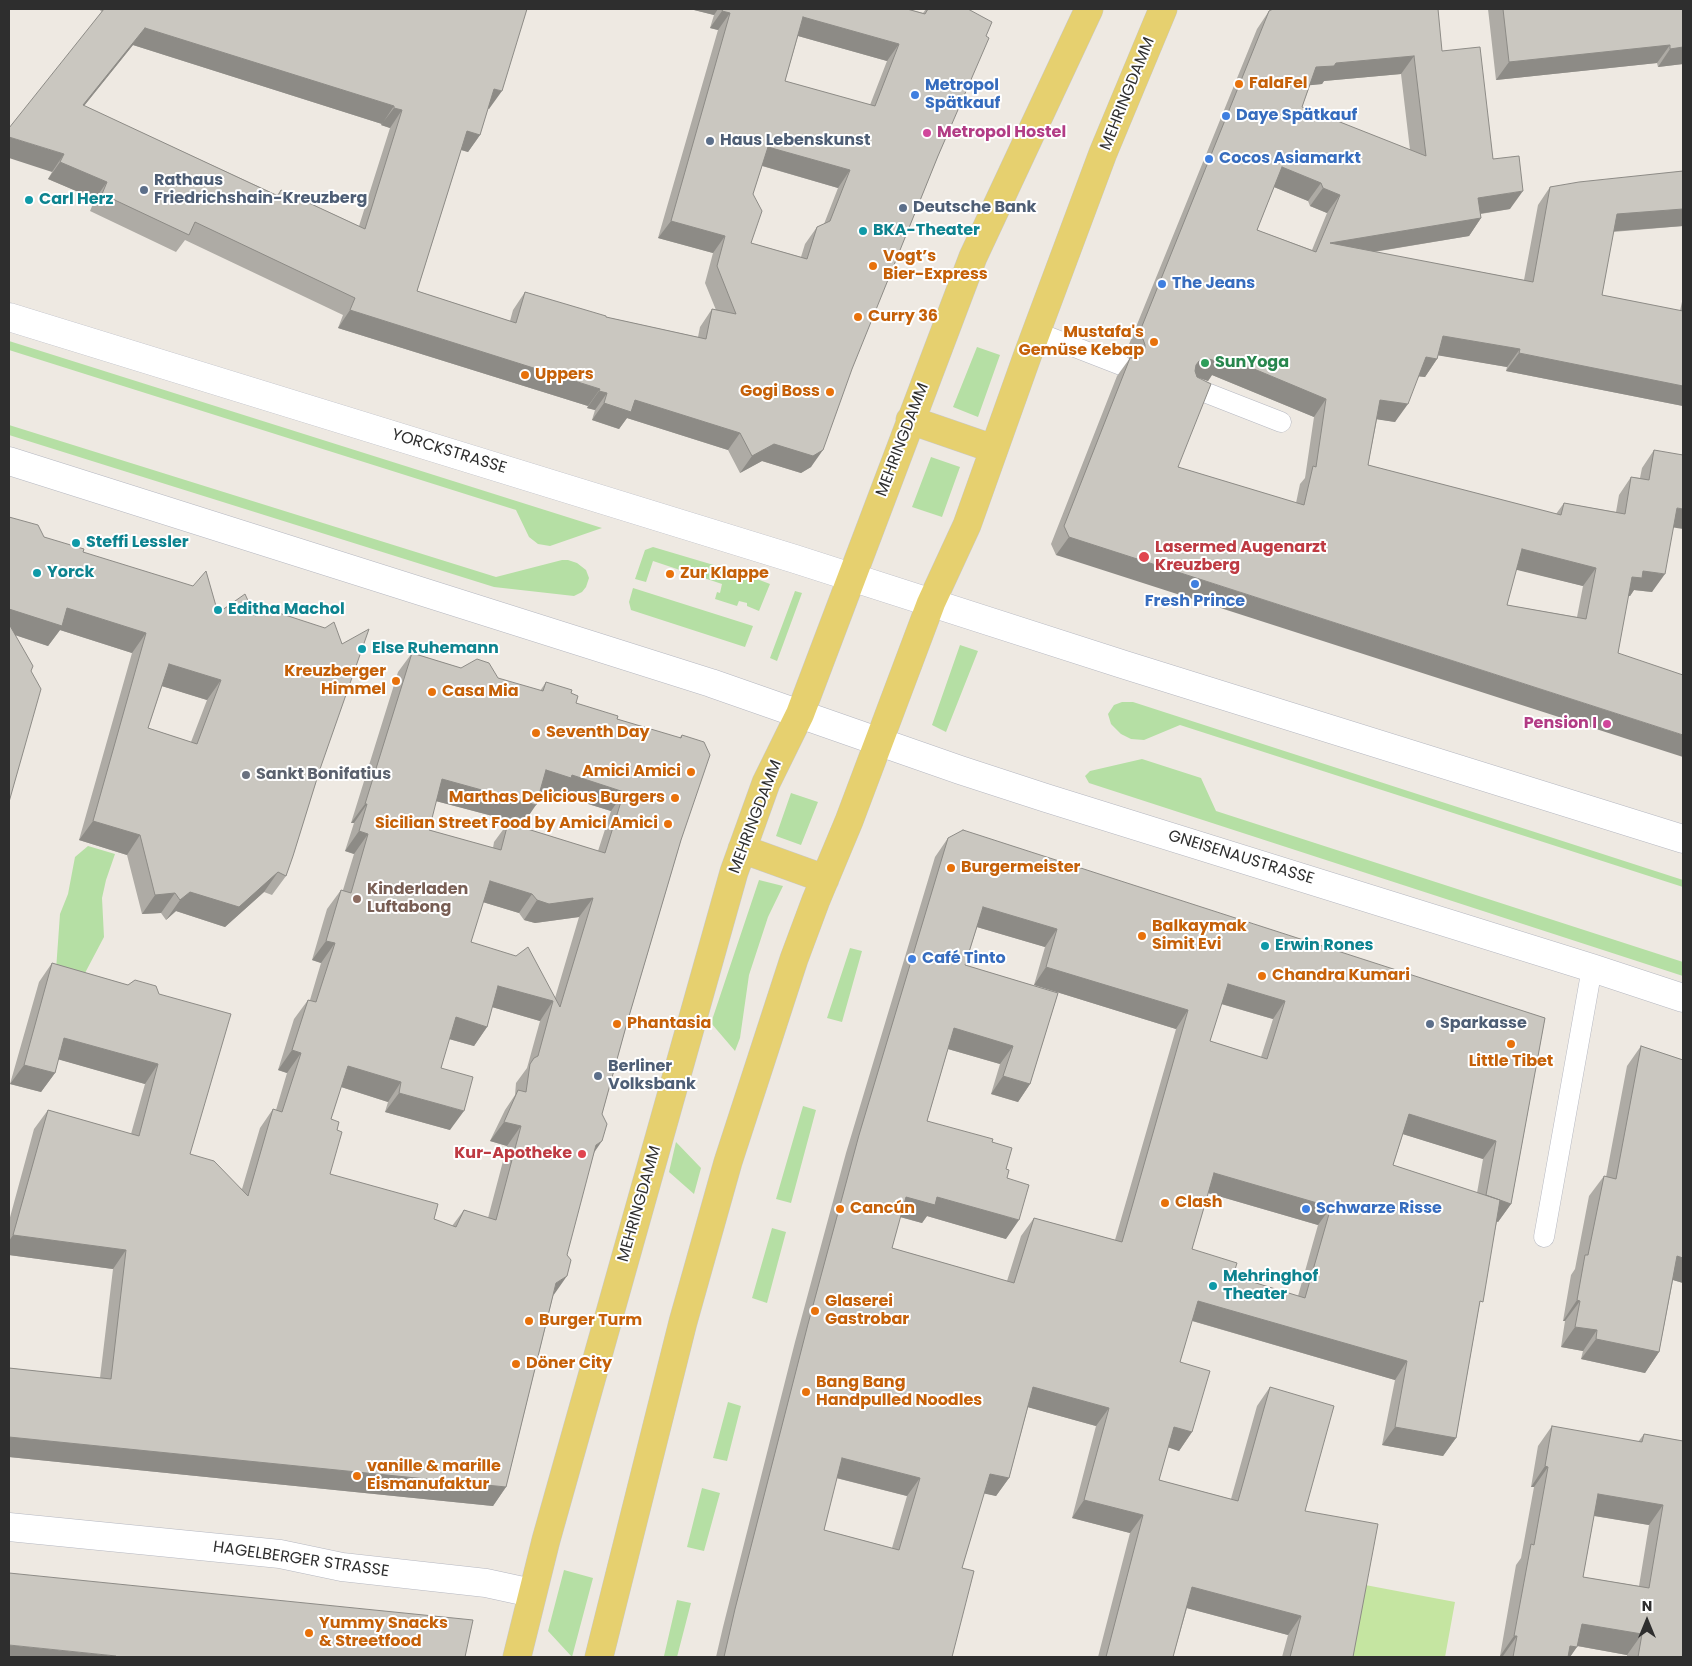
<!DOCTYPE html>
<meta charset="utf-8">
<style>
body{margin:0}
#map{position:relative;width:1692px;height:1666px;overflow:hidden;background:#eee9e2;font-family:Poppins,sans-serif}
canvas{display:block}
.frame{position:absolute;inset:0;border:10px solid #2e2e2e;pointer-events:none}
.north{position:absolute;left:1622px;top:1596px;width:50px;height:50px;-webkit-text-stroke:4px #fff;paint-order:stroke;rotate:0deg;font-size:14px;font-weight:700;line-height:20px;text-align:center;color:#2e2e2e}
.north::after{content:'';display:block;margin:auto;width:18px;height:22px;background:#2e2e2e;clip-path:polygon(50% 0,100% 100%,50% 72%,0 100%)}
</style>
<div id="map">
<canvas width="1692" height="1666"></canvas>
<div class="frame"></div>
<div class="north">N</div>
</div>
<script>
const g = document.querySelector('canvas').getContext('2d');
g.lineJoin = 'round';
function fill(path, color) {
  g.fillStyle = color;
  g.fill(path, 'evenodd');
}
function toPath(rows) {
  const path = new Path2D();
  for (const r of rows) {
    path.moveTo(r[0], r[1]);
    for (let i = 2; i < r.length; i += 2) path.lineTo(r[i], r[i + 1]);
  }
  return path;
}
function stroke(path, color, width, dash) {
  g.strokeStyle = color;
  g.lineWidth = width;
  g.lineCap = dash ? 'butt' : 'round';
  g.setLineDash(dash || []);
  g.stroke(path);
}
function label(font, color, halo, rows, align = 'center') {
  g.font = font + ' Poppins,sans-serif';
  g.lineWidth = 4;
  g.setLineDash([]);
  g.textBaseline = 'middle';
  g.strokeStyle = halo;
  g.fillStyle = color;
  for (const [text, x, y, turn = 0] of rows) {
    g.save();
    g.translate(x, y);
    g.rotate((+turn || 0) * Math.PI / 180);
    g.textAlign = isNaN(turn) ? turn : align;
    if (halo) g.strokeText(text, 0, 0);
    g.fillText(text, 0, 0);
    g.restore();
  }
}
fill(toPath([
 [9,341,602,528,550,546,538,544,529,537,516,510,9,350],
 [977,347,1000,355,978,417,953,407],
 [9,425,496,577,562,560,568,560,577,563,586,570,589,578,586,587,582,592,574,596,494,587,9,435],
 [931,457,960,467,942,517,912,507],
 [653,547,744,574,770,584,759,611,747,606,747,603,739,601,737,606,715,599,717,592,720,593,722,584,653,561,646,582,635,579,645,550],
 [633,588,753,626,745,647,631,610,629,602],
 [795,591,802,593,777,661,770,658],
 [960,645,978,651,946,732,932,725],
 [1122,702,1133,702,1683,880,1683,887,1180,725,1144,740,1131,739,1121,734,1111,724,1108,714,1114,705],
 [1142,759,1201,778,1216,811,1683,962,1683,976,1089,783,1085,776,1090,771],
 [791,793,818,802,801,845,776,836],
 [88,846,115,854,106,880,102,898,104,937,76,990,55,984,60,914,68,894,75,857],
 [759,880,783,886,768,917,749,975,740,1038,735,1051,711,1023],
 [850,948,862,951,842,1022,827,1018],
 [803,1106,816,1110,791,1203,776,1199],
 [676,1142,701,1168,694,1194,669,1172],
 [772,1228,786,1232,767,1303,752,1298],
 [728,1402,741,1406,727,1461,713,1458],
 [702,1488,720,1493,704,1551,687,1547],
 [564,1570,593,1578,572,1657,548,1631],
 [677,1600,691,1603,677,1657,667,1657,664,1656]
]), '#b5dfa4');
fill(toPath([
 [1360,1584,1455,1602,1445,1657,1347,1657]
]), '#c5e5a1');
const lane = toPath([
 [1036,332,1121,365],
 [1194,388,1281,422],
 [1544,1237,1592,968]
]);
const street = toPath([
 [9,1527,280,1554,342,1567,486,1583,532,1593]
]);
const secondary = toPath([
 [9,317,795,559,1125,665,1683,839],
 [9,461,711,683,960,770,1046,798,1592,968,1683,998]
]);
const primary = toPath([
 [910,420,994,449],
 [742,849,825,879],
 [517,1657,546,1540,734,872,766,783,800,714,973,257,1089,9],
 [599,1657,683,1322,728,1162,794,959,816,900,849,821,931,603,967,525,1028,354,1103,153,1163,9]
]);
stroke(lane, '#b5b7c0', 21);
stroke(street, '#b5b7c0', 29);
stroke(secondary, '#b5b7c0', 29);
stroke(primary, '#c9c9c9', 29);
stroke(lane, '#fff', 20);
stroke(street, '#fff', 28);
stroke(secondary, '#fff', 28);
stroke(primary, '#e6d06f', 28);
fill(toPath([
 [99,9,527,9,489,109,488,108,480,135,468,152,461,150,417,291,510,321,513,310,525,292,606,317,698,337,700,327,712,309,716,310,705,283,713,253,658,238,718,30,710,28,714,15,694,10,695,9,907,9,923,13,926,9,968,9,986,36,938,156,811,467,801,473,762,461,740,473,728,450,627,418,619,429,592,420,595,410,587,408,588,406,338,328,343,315,185,240,176,252,90,211,95,199,48,179,52,172,102,12],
 [798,36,887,61,870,105,785,81],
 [133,45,382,124,381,125,390,128,359,226,281,190,277,195,84,106],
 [762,166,838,188,824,224,817,227,805,244,801,257,751,243,753,194],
 [1488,9,1683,9,1683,64,1658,67,1657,63,1496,80],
 [1269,11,1442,51,1493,159,1510,209,1481,214,1481,218,1469,236,1374,252,1524,280,1538,205,1550,187,1683,171,1683,226,1613,232,1602,295,1680,311,1683,297,1683,406,1506,371,1507,367,1438,355,1437,359,1425,377,1419,376,1395,422,1377,419,1368,465,1556,514,1564,503,1616,512,1619,495,1631,477,1640,478,1642,468,1654,450,1673,528,1652,592,1634,590,1630,596,1628,596,1618,653,1056,555,1051,544,1117,376,1130,358,1125,354,1257,29],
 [1401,74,1410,150,1302,107,1310,85,1322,84,1324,81],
 [1274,187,1308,201,1310,206,1327,213,1312,250,1257,230],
 [1212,375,1314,417,1305,478,1300,484,1296,503,1178,467,1200,378,1208,381],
 [1516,569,1583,586,1577,617,1507,605],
 [9,517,44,537,83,552,218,613,320,769,286,876,272,895,264,892,225,927,176,911,166,920,161,913,142,914,127,855,79,840,132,653,60,630,48,646,15,635,31,671,9,802],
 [162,686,207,700,191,742,148,728],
 [412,653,461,668,540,691,546,682,571,693,576,703,617,719,679,738,682,735,681,840,627,1023,602,1114,594,1153,553,1296,506,1487,493,1506,9,1457,9,1368,100,1378,113,1269,9,1255,9,1221,34,1129,48,1110,131,1134,145,1084,58,1059,55,1073,41,1092,10,1084,39,982,52,963,128,985,135,980,190,1154,242,1189,260,1128,273,1109,276,1110,287,1073,278,1070,294,1019,308,1000,310,1000,321,963,312,960,327,909,341,890,343,890,354,854,345,851,354,823,351,823,398,672],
 [540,792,558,797,559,795,611,811,598,851,508,823,494,842,493,848,429,830,436,801,523,824],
 [483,902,519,913,524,920,535,923,579,917,555,998,471,942],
 [492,1007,540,1021,527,1068,516,1083,515,1095,505,1110,490,1141,507,1146,488,1218,464,1210,452,1226,434,1219,330,1174,337,1130,331,1119,341,1087,388,1102,385,1112,450,1130,441,1068,449,1039,474,1046,487,1027],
 [948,838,1545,1018,1511,1204,1498,1222,1497,1221,1479,1307,1456,1438,1443,1456,1382,1445,1395,1380,1192,1321,1180,1362,1192,1432,1179,1451,1168,1447,1159,1480,1231,1499,1257,1406,1270,1387,1305,1511,1353,1657,1282,1657,1288,1635,1187,1608,1173,1657,1098,1657,1130,1533,1072,1518,1096,1426,1028,1407,1009,1478,996,1496,984,1493,962,1568,952,1657,716,1657,723,1627,795,1342,846,1153,935,857],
 [977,927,1045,947,1034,985,1176,1029,1115,1240,1034,1218,1021,1236,1007,1281,892,1248,900,1217,922,1223,927,1216,1006,1239,1007,1178,1006,1169,992,1142,927,1121,948,1049,1000,1064,991,1094,1018,1102,1030,1084,1058,993,965,965],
 [1221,1004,1273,1019,1261,1057,1210,1041],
 [1403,1134,1483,1159,1477,1193,1393,1165],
 [1208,1193,1318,1225,1298,1296,1233,1276,1192,1249],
 [836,1478,907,1496,892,1548,824,1530],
 [1641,1046,1683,1060,1683,1283,1673,1280,1659,1352,1645,1373,1581,1359,1583,1351,1561,1347,1565,1321,1563,1321,1571,1275,1575,1269,1589,1196,1604,1176,1606,1177,1627,1066],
 [1552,1426,1638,1442,1644,1434,1683,1441,1683,1657,1627,1657,1627,1655,1577,1646,1570,1657,1502,1657,1503,1656,1500,1656,1516,1565,1521,1558,1534,1487,1531,1487,1538,1446],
 [1594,1516,1649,1525,1639,1586,1583,1577]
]), '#aeaba5');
fill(toPath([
 [695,9,718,9,714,15,694,10],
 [722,11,730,13,718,30,710,28],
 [803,17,899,44,887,61,791,34],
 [145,28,394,106,382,124,133,45,71,122,83,105],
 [1670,45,1657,63,1496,80,1509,62],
 [1683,47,1683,64,1658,67,1670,49],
 [1414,56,1401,74,1324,81,1322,84,1303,86,1316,67,1336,63],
 [494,89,502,91,489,109,482,106],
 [394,108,402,110,390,128,381,125],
 [467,131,480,135,468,152,455,148],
 [9,137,64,154,52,172,9,158],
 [768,147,850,170,838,188,756,164],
 [60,162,107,182,95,199,48,179],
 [1282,167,1321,183,1308,201,1269,185],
 [1323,188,1340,195,1327,213,1310,206],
 [1523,191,1510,209,1465,216,1478,198],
 [1683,209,1683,226,1604,232,1617,214],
 [1481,218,1469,236,1317,261,1330,243],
 [671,221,725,236,713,253,658,238],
 [350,310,600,389,588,406,338,328],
 [1443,336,1520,349,1507,367,1430,354],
 [1519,353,1683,386,1683,406,1506,371],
 [1223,356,1326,399,1314,417,1212,375,1208,381,1193,376,1186,379,1199,361,1205,358],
 [1426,357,1437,359,1425,377,1414,376],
 [599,391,607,393,595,410,587,408],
 [635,400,740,433,728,450,627,418,619,429,592,420,604,403],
 [1380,400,1408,404,1395,422,1368,418],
 [774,444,823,450,811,467,801,473,762,461,740,473,752,456],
 [1677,508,1683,509,1683,529,1664,526],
 [1069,537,1683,735,1683,757,1056,555],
 [1522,549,1596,568,1583,586,1509,568],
 [1643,571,1665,574,1652,592,1634,590,1630,596,1619,595,1632,577],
 [67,608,146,633,132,653,60,630,48,646,9,633,9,609],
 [169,664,221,680,207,700,155,684],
 [546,770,572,775,624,792,611,811,559,795,558,797,533,789],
 [442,779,536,805,523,824,428,799],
 [365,804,367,804,354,823,351,823],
 [93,821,140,835,127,855,79,840],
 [359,831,368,834,354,854,345,851],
 [278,872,264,892,225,927,176,911,166,920,180,900,190,892],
 [490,881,532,894,519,913,476,900],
 [175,893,161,913,142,914,155,895],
 [593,898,579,917,535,923,524,920,537,900],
 [983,907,1057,929,1045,947,970,925],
 [326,941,335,943,321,963,312,960],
 [1046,967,1188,1010,1176,1029,1034,985],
 [1228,984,1285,1001,1273,1019,1215,1002],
 [498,986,553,1001,540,1021,485,1005],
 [456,1017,487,1027,474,1046,442,1037],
 [954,1028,1013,1046,1000,1064,941,1047],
 [64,1038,158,1064,145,1084,50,1057],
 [292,1050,301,1053,287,1073,278,1070],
 [24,1065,55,1073,41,1092,10,1084],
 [348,1066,401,1082,388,1102,335,1085],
 [1003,1076,1030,1084,1018,1102,991,1094],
 [399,1093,464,1111,450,1130,385,1112],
 [1409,1114,1496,1141,1483,1159,1396,1132],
 [504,1122,521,1126,507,1146,490,1141],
 [602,1141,589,1160,596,1145],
 [1214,1173,1331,1207,1318,1225,1201,1191],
 [1486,1195,1511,1204,1498,1222,1473,1213],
 [906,1197,937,1197,1019,1220,1006,1239,927,1216,922,1223,893,1215],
 [13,1235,126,1250,113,1269,9,1255,9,1241],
 [1677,1256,1683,1258,1683,1283,1663,1277],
 [567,1276,553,1296,556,1283],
 [1577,1300,1580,1301,1565,1321,1563,1321],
 [1198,1301,1407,1361,1395,1380,1186,1319],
 [1575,1327,1597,1330,1583,1351,1561,1347],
 [1596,1339,1659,1352,1645,1373,1581,1359],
 [1033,1387,1109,1408,1096,1426,1020,1405],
 [1174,1427,1192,1432,1179,1451,1161,1445],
 [1395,1427,1456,1438,1443,1456,1382,1445],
 [9,1437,506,1487,493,1506,9,1457],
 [842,1458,920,1478,907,1496,829,1476],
 [1545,1466,1548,1467,1534,1487,1531,1487],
 [990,1474,1009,1478,996,1496,977,1492],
 [1598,1494,1663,1505,1649,1525,1583,1514],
 [1084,1500,1143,1515,1130,1533,1072,1518],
 [1192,1587,1301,1616,1288,1635,1179,1606],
 [1582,1624,1642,1634,1627,1655,1567,1644],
 [1514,1636,1517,1636,1503,1656,1500,1656],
 [9,1645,116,1656,115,1657,9,1657],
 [1570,1646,1577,1647,1570,1657,1562,1657]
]), '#8d8b86');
const building = toPath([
 [104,9,527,9,502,91,494,89,480,135,467,131,417,291,516,323,525,292,606,316,606,317,706,339,712,309,736,314,717,266,725,236,671,221,730,13,722,11,723,9,907,9,925,14,928,9,968,9,992,22,986,36,989,38,938,156,852,369,823,450,813,456,774,444,752,456,740,433,635,400,631,412,604,403,607,393,599,391,600,389,350,310,355,298,195,222,189,235,102,194,107,182,60,162,64,154,9,137,9,128,104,9],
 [803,17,899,44,875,106,785,81,803,17],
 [145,28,394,106,394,108,402,110,365,229,281,190,278,196,83,105,145,28],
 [768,147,850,170,830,221,817,227,807,259,751,243,762,211,753,194,768,147],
 [1273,9,1438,9,1442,51,1480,47,1493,159,1519,156,1523,191,1478,198,1481,218,1330,243,1533,282,1550,187,1579,182,1683,171,1683,209,1617,214,1602,295,1683,311,1683,386,1519,353,1520,349,1443,336,1437,359,1426,357,1408,404,1380,400,1368,465,1561,515,1564,503,1625,514,1631,477,1649,480,1654,450,1683,455,1683,509,1677,508,1665,574,1643,571,1642,578,1632,577,1618,653,1683,675,1683,735,1069,537,1064,526,1130,358,1136,358,1141,356,1145,352,1145,345,1143,339,1138,336,1269,11,1273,9],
 [1414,56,1426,156,1302,107,1316,67,1334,66,1336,63,1414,56],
 [1282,167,1321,183,1323,188,1340,195,1316,252,1257,230,1282,167],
 [1223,356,1326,399,1316,467,1313,466,1304,505,1178,467,1211,384,1197,377,1195,371,1196,365,1199,361,1205,358,1220,362,1223,356],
 [1522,549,1596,568,1586,619,1507,605,1522,549],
 [1503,9,1683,9,1683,47,1670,49,1670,45,1509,62,1503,9],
 [9,517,38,525,44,537,84,549,83,552,193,586,206,571,218,613,245,594,255,616,274,604,279,613,325,628,334,622,342,644,369,629,320,769,293,856,286,876,278,872,239,907,190,892,180,900,175,893,155,895,140,835,93,821,146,633,67,608,62,626,9,609,9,517],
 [169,664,221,680,197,744,148,728,169,664],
 [9,624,33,666,31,671,41,689,9,802,9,624],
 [412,653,461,668,477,659,489,663,498,678,543,691,546,682,572,690,571,693,578,696,576,703,618,716,617,719,681,738,682,735,704,742,710,755,681,840,627,1023,602,1114,607,1124,602,1141,596,1145,567,1255,571,1260,567,1276,556,1283,506,1487,9,1437,9,1368,111,1379,126,1250,13,1235,48,1110,139,1136,158,1064,64,1038,55,1073,24,1065,52,963,128,985,135,980,156,986,159,994,231,1014,190,1154,214,1161,248,1196,273,1109,282,1112,301,1053,292,1050,308,1000,316,1002,335,943,326,941,341,890,351,893,368,834,359,831,367,804,365,804,412,653],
 [546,770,571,778,572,775,624,792,605,853,508,823,501,850,429,830,442,779,536,805,546,770],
 [490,881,532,894,537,900,549,904,593,898,560,1007,528,947,516,956,471,942,490,881],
 [498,986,553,1001,538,1056,534,1058,530,1064,526,1092,518,1090,504,1122,521,1126,496,1220,464,1210,456,1227,434,1219,438,1204,330,1174,342,1132,337,1130,339,1122,331,1119,348,1066,401,1082,399,1093,464,1111,473,1077,441,1068,456,1017,487,1027,498,986],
 [963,830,1545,1018,1511,1204,1486,1195,1496,1141,1409,1114,1393,1165,1500,1200,1483,1302,1480,1301,1456,1438,1395,1427,1407,1361,1198,1301,1180,1362,1210,1371,1192,1432,1174,1427,1159,1480,1238,1501,1270,1387,1334,1406,1305,1511,1378,1524,1353,1657,1290,1657,1301,1616,1192,1587,1173,1657,1106,1657,1143,1515,1084,1500,1109,1408,1033,1387,1009,1478,990,1474,962,1568,974,1571,952,1657,724,1657,735,1609,808,1324,859,1135,948,838,963,830],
 [983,907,1057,929,1046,967,1188,1010,1122,1242,1034,1218,1014,1283,892,1248,906,1197,935,1205,937,1197,1019,1220,1029,1185,1007,1178,1009,1170,1006,1169,1012,1148,992,1142,993,1139,927,1121,954,1028,1013,1046,1003,1076,1030,1084,1058,993,965,965,983,907],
 [1228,984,1285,1001,1267,1059,1210,1041,1228,984],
 [1214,1173,1331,1207,1305,1298,1233,1276,1237,1263,1192,1249,1214,1173],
 [842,1458,920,1478,899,1550,824,1530,842,1458],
 [1641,1046,1683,1060,1683,1258,1677,1256,1659,1352,1596,1339,1597,1330,1575,1327,1580,1301,1577,1300,1585,1255,1588,1255,1604,1176,1616,1179,1641,1046],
 [1552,1426,1642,1442,1644,1434,1683,1441,1683,1657,1638,1657,1642,1634,1582,1624,1577,1647,1570,1646,1568,1657,1513,1657,1517,1636,1514,1636,1531,1544,1534,1545,1548,1467,1545,1466,1552,1426],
 [1598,1494,1663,1505,1649,1588,1583,1577,1598,1494],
 [9,1573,473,1620,465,1657,116,1657,116,1656,9,1645,9,1573]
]);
fill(building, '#cac7c0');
stroke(building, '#8d8b86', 1);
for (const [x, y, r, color] of [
 [1239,84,5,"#e8710a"],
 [915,95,5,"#3f7fe0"],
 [1226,116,5,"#3f7fe0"],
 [927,133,5,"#d1479c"],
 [710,141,5,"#5c6f8a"],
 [1209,159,5,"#3f7fe0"],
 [144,190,5,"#5c6f8a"],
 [29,200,5,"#0f9aa8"],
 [903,208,5,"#5c6f8a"],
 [863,231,5,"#0f9aa8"],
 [873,266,5,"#e8710a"],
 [1162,284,5,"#3f7fe0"],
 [858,317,5,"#e8710a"],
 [1154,342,5,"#e8710a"],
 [1205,363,5,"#2e9e5b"],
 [525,375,5,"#e8710a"],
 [830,392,5,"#e8710a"],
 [76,543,5,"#0f9aa8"],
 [1144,557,6,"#e0444e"],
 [37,573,5,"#0f9aa8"],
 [670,574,5,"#e8710a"],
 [1195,584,5,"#3f7fe0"],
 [218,610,5,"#0f9aa8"],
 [362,649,5,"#0f9aa8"],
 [396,681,5,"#e8710a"],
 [432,692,5,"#e8710a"],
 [1607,724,5,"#d1479c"],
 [536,733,5,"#e8710a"],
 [691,772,5,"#e8710a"],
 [246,775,5,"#6b7280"],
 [675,798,5,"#e8710a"],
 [668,824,5,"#e8710a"],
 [951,868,5,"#e8710a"],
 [357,899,5,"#8d6e63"],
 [1142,936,5,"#e8710a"],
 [1265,946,5,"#0f9aa8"],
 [912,959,5,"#3f7fe0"],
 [1262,976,5,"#e8710a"],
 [617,1024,5,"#e8710a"],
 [1430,1024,5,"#5c6f8a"],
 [1511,1044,5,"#e8710a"],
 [598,1076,5,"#5c6f8a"],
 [582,1154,5,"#e0444e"],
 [1165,1203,5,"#e8710a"],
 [840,1209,5,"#e8710a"],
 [1306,1209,5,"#3f7fe0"],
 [1213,1286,5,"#0f9aa8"],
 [815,1311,5,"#e8710a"],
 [529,1321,5,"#e8710a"],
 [516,1364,5,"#e8710a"],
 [806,1392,5,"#e8710a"],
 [357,1476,5,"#e8710a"],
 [309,1633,5,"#e8710a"]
]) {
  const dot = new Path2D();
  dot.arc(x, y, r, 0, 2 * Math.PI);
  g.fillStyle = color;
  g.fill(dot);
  stroke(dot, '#fff', 2);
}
label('bold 16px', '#c56008', '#fff', [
 ["FalaFel",1249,84],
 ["Vogt’s",883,257],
 ["Bier-Express",883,275],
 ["Curry 36",868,317],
 ["Mustafa's",1144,333,"right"],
 ["Gemüse Kebap",1144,351,"right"],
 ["Uppers",535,375],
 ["Gogi Boss",820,392,"right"],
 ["Zur Klappe",680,574],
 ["Kreuzberger",386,672,"right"],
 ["Himmel",386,690,"right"],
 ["Casa Mia",442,692],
 ["Seventh Day",546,733],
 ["Amici Amici",681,772,"right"],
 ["Marthas Delicious Burgers",665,798,"right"],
 ["Sicilian Street Food by Amici Amici",658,824,"right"],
 ["Burgermeister",961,868],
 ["Balkaymak",1152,927],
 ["Simit Evi",1152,945],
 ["Chandra Kumari",1272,976],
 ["Phantasia",627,1024],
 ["Little Tibet",1511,1062,"center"],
 ["Clash",1175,1203],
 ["Cancún",850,1209],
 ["Glaserei",825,1302],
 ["Gastrobar",825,1320],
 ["Burger Turm",539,1321],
 ["Döner City",526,1364],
 ["Bang Bang",816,1383],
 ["Handpulled Noodles",816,1401],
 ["vanille & marille",367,1467],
 ["Eismanufaktur",367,1485],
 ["Yummy Snacks",319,1624],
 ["& Streetfood",319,1642]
], 'left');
label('bold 16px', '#366cbe', '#fff', [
 ["Metropol",925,86],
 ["Spätkauf",925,104],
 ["Daye Spätkauf",1236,116],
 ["Cocos Asiamarkt",1219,159],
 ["The Jeans",1172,284],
 ["Fresh Prince",1195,602,"center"],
 ["Café Tinto",922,959],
 ["Schwarze Risse",1316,1209]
], 'left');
label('16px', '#2e2e2e', '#fff', [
 ["MEHRINGDAMM",1128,94,-68],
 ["MEHRINGDAMM",903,440,-69],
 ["YORCKSTRASSE",449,452,17],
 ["MEHRINGDAMM",756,817,-69],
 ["GNEISENAUSTRASSE",1241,858,17],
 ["MEHRINGDAMM",640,1204,-74],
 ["HAGELBERGER STRASSE",301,1560,8]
]);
label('bold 16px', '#b23c85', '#fff', [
 ["Metropol Hostel",937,133],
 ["Pension I",1597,724,"right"]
], 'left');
label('bold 16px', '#4e5e75', '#fff', [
 ["Haus Lebenskunst",720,141],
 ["Rathaus",154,181],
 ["Friedrichshain-Kreuzberg",154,199],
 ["Deutsche Bank",913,208],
 ["Sparkasse",1440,1024],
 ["Berliner",608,1067],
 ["Volksbank",608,1085]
], 'left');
label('bold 16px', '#0d838f', '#fff', [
 ["Carl Herz",39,200],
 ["BKA-Theater",873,231],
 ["Steffi Lessler",86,543],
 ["Yorck",47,573],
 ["Editha Machol",228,610],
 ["Else Ruhemann",372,649],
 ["Erwin Rones",1275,946],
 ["Mehringhof",1223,1277],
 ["Theater",1223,1295]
], 'left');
label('bold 16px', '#27864d', '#fff', [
 ["SunYoga",1215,363]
], 'left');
label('bold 16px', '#be3a42', '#fff', [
 ["Lasermed Augenarzt",1155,548],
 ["Kreuzberg",1155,566],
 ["Kur-Apotheke",572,1154,"right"]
], 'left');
label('bold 16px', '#5b616d', '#fff', [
 ["Sankt Bonifatius",256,775]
], 'left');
label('bold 16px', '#785e54', '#fff', [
 ["Kinderladen",367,890],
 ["Luftabong",367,908]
], 'left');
</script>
